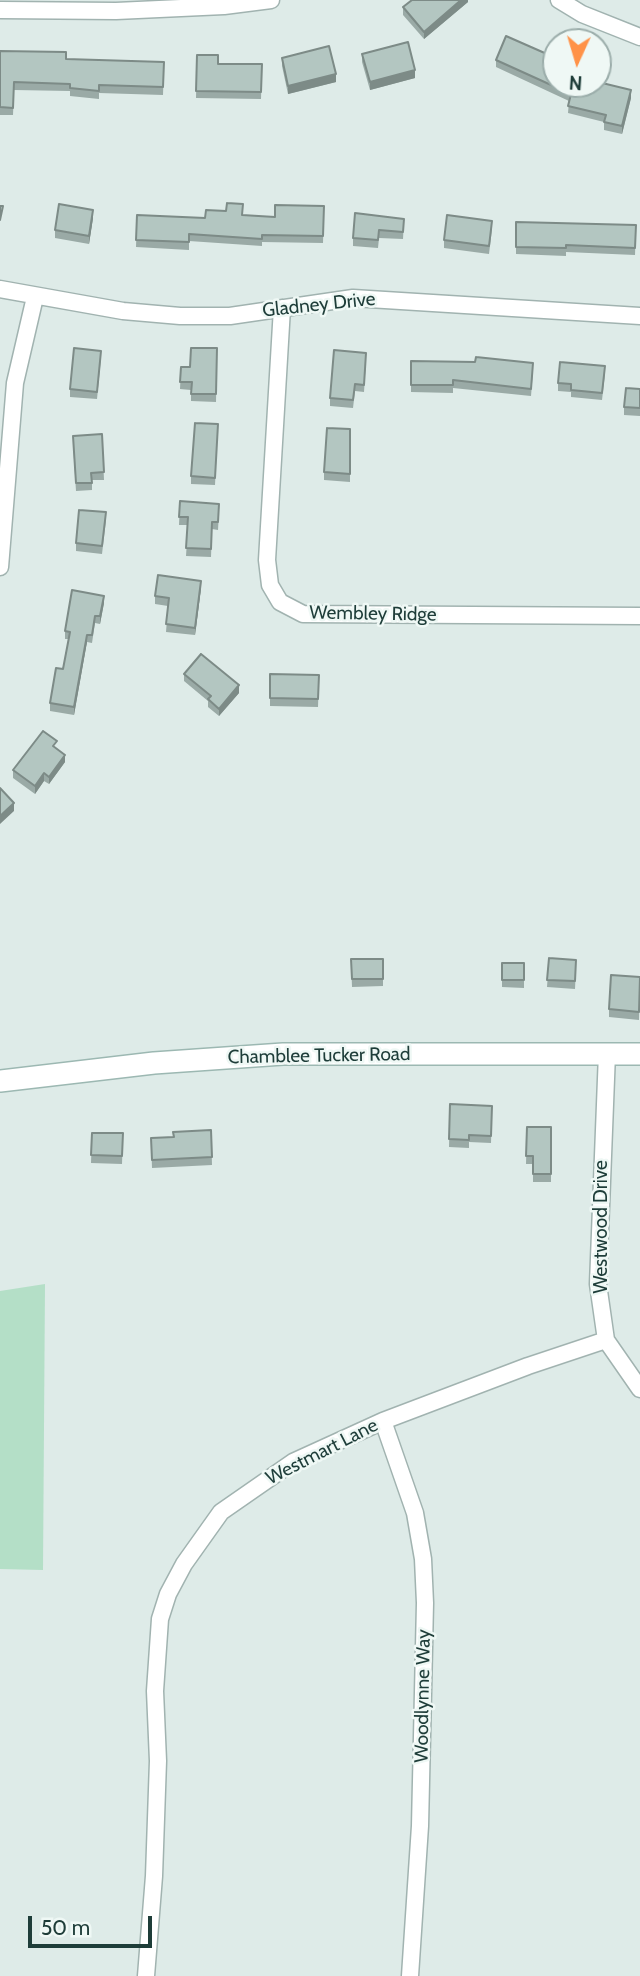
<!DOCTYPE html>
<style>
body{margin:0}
#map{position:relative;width:640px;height:1976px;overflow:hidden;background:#deebe8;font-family:Cabin,sans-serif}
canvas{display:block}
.north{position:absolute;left:542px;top:28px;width:70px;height:70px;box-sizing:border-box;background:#eff8f5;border:2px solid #9badaa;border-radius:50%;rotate:184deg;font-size:19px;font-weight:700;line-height:28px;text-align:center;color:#1e3d39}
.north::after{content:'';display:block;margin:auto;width:24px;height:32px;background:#ff9248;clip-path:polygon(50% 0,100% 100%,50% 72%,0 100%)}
.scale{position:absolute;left:28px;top:1916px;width:124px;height:32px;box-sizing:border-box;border:4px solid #1e3d39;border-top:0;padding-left:9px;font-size:21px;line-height:24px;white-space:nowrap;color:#1e3d39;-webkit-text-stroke:5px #eff8f5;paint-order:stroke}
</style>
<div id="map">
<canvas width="640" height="1976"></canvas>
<div class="north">N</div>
<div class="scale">50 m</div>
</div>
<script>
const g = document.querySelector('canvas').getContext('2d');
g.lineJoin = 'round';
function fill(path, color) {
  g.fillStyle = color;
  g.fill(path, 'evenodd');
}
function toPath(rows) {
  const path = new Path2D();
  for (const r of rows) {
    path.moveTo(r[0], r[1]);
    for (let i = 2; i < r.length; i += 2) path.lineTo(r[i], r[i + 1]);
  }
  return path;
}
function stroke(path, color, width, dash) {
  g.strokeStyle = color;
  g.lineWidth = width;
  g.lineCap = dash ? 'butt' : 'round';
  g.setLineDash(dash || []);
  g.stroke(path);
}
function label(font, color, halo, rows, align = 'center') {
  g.font = font + ' Cabin,sans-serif';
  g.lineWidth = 5;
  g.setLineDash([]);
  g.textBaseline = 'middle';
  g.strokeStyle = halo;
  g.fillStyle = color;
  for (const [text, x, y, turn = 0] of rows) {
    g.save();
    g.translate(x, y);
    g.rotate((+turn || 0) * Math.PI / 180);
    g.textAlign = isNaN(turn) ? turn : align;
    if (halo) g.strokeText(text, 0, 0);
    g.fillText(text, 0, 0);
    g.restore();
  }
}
fill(toPath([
 [45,1284,43,1570,0,1569,0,1291]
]), '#b4dfc7');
const street = toPath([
 [559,0,582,14,640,37],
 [0,10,116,11,224,6,271,0],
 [0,289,123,311,180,316,230,316,353,298,640,316],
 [282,308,267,560,270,585,280,602,303,614,640,616],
 [0,567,15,383,35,297],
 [607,1053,598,1284,606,1340,640,1389],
 [383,1421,415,1513,423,1559,425,1603,420,1826,410,1976],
 [146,1976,154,1876,158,1761,155,1691,160,1619,168,1594,184,1564,221,1512,293,1462,383,1421,528,1366,606,1340]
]);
const secondary = toPath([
 [0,1081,154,1063,283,1054,640,1054]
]);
stroke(street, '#a1b3b0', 19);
stroke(secondary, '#9cb8b2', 24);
stroke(street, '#fff', 16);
stroke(secondary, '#fff', 21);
fill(toPath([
 [468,0,468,2,424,39,403,15,403,7],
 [0,51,66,59,164,62,163,95,99,93,99,99,70,96,70,91,14,90,13,115,0,115],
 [362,54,415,78,370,90,362,62],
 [197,55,218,64,262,64,261,99,196,98],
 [282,58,336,82,288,94,282,66],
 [496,60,556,84,631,98,622,134,604,130,604,122,568,113,569,101,496,67],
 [324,206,323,243,262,242,262,246,189,241,189,250,136,247,137,215,205,218,243,215,275,217],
 [93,218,89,244,55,238,55,230],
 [404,219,403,239,379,238,378,248,353,246,353,238],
 [516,222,636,225,635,255,566,252,566,256,516,254],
 [492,229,489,254,444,248,444,240],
 [217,348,216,402,191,401,191,390,180,389,181,367,190,367],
 [101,358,97,399,70,397,70,389],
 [366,360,364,392,355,391,353,408,330,406,330,398],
 [411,361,533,371,531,396,453,388,453,393,411,392],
 [605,374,602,400,571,397,571,392,558,391,558,383],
 [640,389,640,416,624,415,624,407],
 [218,424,215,485,191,484,191,476],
 [350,429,350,482,324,480,324,472],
 [102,434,104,480,92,480,92,490,76,491,73,444],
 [180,501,219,512,218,530,212,529,211,557,186,556,188,525,179,525],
 [106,520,102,554,76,551,76,543],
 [201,588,195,635,166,632,168,606,155,604,155,596],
 [104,603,100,624,95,623,92,643,87,642,74,715,50,711,50,703,63,669,69,639,65,639,65,631],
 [184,674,239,693,219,716,208,707,208,701,184,681],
 [270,674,319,675,318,707,270,706],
 [57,749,65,762,49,784,44,781,35,794,13,778,13,770],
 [549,958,576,967,575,989,547,987],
 [351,959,383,959,383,986,352,987],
 [502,963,524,963,524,988,502,987],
 [640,977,639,1020,609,1017,609,1009],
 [450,1104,492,1106,491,1143,469,1142,469,1148,449,1147],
 [527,1127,551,1127,551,1182,533,1182,533,1164,526,1164],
 [211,1130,212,1165,152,1168,151,1138,174,1137],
 [92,1133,123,1133,122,1164,91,1163]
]), '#9aaaa6');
fill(toPath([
 [461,0,468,0,468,2,424,39,424,32],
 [415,70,415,78,370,90,370,82],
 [336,74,336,82,288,94,288,86],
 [631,90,631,98,622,134,622,126],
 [93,210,93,218,89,244,89,236],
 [201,581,201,588,195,635,195,628],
 [104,596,104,603,100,624,100,616],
 [87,635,87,642,74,715,74,707],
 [239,685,239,693,219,716,219,709],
 [65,755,65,762,49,784,49,777],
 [44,773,44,781,35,794,35,786],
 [14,803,14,811,0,824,0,816]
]), '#7d8b87');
const building = toPath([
 [412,0,461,0,424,32,403,7,412,0],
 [506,36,556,58,556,84,598,84,598,82,631,90,622,126,604,122,606,115,568,106,571,94,496,60,506,36],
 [408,42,415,70,370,82,362,54,408,42],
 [329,46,336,74,288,86,282,58,329,46],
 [0,51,66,52,66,59,164,62,163,87,99,85,99,91,70,88,70,84,14,82,13,108,0,107,0,51],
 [197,55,218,55,218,64,262,64,261,92,196,91,197,55],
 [227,203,243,204,242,215,275,217,275,205,324,206,323,236,262,235,262,239,189,234,189,242,136,240,137,215,205,218,206,210,226,211,227,203],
 [59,204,93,210,89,236,55,230,59,204],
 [0,206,3,206,0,220,0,206],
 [355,213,404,219,403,232,379,230,378,240,353,238,355,213],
 [447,215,492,221,489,246,444,240,447,215],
 [516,222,636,225,635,248,566,245,566,248,516,247,516,222],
 [74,348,101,351,97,392,70,389,74,348],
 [191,348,217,348,216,394,191,394,192,382,180,382,181,367,190,367,191,348],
 [334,350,366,353,364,385,355,384,353,400,330,398,334,350],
 [476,357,533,363,531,389,453,380,453,385,411,385,411,361,475,362,476,357],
 [560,362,605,366,602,393,571,390,571,384,558,383,560,362],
 [626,388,640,389,640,408,624,407,626,388],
 [195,423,218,424,215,478,191,476,195,423],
 [327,428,350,429,350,474,324,472,327,428],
 [102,434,104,472,91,473,92,483,76,483,73,436,102,434],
 [180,501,219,504,218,522,212,522,211,549,186,548,188,517,179,517,180,501],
 [79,510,106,512,102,546,76,543,79,510],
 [158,575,201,581,195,628,166,624,169,598,155,596,158,575],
 [72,590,104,596,100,616,95,616,92,635,87,635,74,707,50,703,56,668,63,669,70,632,65,631,72,590],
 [201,654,239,685,219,709,208,699,211,696,184,674,201,654],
 [270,674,319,675,318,699,270,698,270,674],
 [43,731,57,741,53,746,65,755,49,777,44,773,35,786,13,770,43,731],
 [0,788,14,803,0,816,0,788],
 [549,958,576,960,575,981,547,980,549,958],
 [351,959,383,959,383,979,352,979,351,959],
 [502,963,524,963,524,980,502,980,502,963],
 [611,975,640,977,639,1012,609,1009,611,975],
 [450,1104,492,1106,491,1136,469,1135,469,1140,449,1139,450,1104],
 [527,1127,551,1127,551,1174,533,1174,533,1156,526,1156,527,1127],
 [211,1130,212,1157,152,1160,151,1138,174,1137,173,1132,211,1130],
 [92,1133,123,1133,122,1156,91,1155,92,1133]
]);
fill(building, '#b3c6c1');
stroke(building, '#7d8b87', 2);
label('19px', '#1e3d39', '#eff8f5', [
 ["Gladney Drive",319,305,-6],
 ["Wembley Ridge",373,614,1],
 ["Chamblee Tucker Road",319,1056,-1],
 ["Westwood Drive",601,1227,-90],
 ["Westmart Lane",322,1452,-27],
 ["Woodlynne Way",423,1696,-89]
]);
</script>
